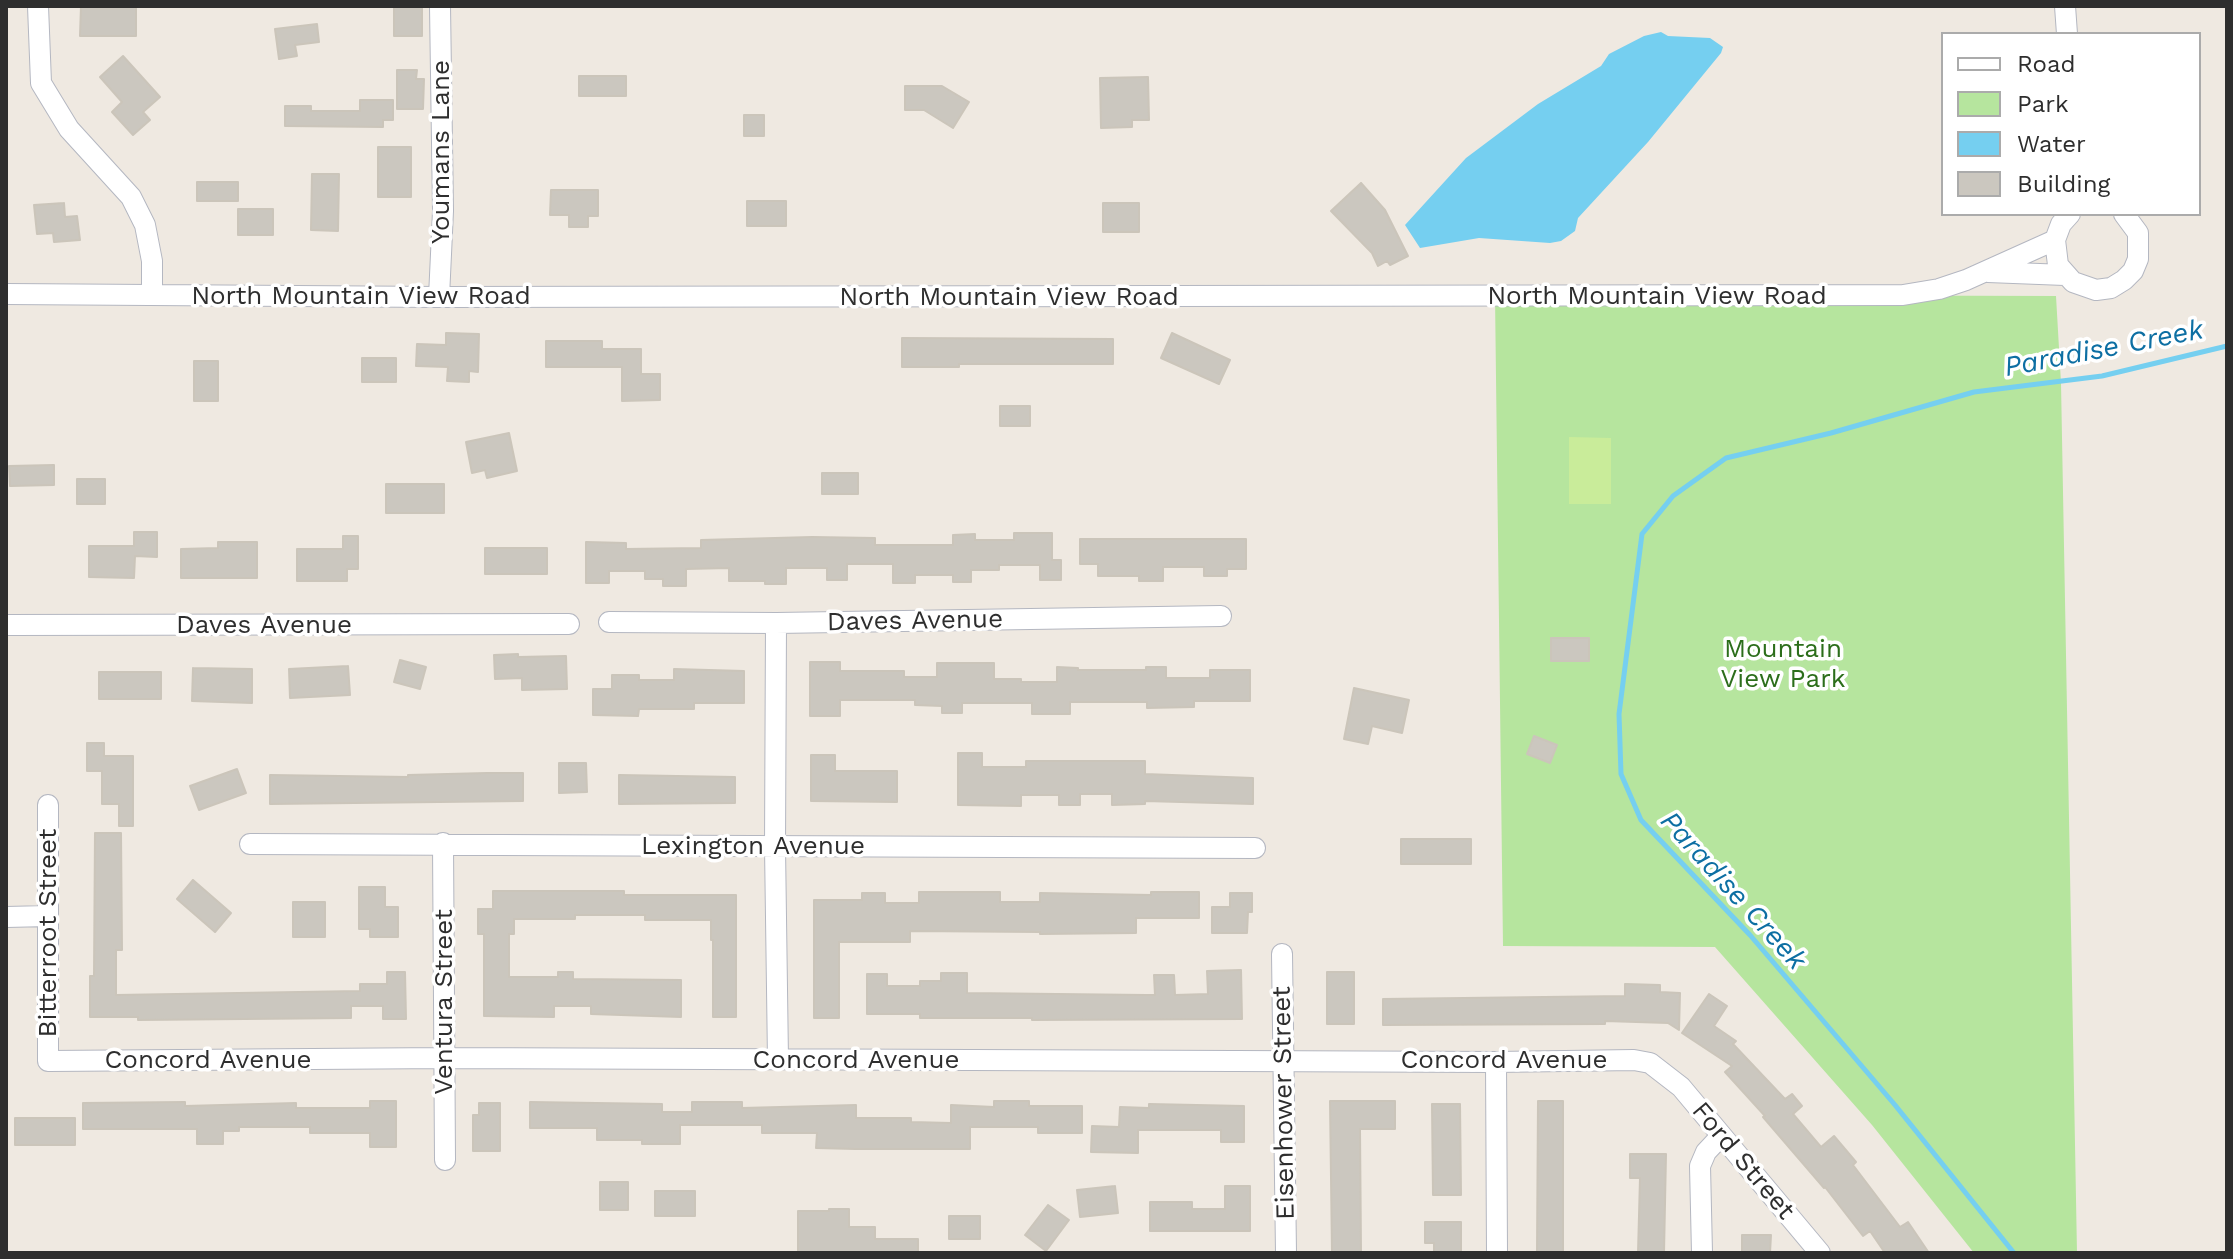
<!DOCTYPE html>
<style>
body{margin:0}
#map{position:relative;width:2233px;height:1259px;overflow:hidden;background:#efe9e1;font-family:"Work Sans",sans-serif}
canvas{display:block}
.frame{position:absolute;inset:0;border:8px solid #2e2e2e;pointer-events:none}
.legend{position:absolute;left:1941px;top:32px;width:260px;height:184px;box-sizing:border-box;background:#fff;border:2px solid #ababab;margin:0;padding:10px 14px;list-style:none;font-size:24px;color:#2e2e2e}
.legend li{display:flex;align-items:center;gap:16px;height:40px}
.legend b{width:40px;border:2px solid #ababab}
</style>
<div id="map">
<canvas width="2233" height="1259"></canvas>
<div class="frame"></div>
<ul class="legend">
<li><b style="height:10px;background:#fff"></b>Road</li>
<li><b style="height:22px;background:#b6e59e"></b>Park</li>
<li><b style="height:22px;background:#75cff0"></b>Water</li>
<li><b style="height:22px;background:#cbc7bf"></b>Building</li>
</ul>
</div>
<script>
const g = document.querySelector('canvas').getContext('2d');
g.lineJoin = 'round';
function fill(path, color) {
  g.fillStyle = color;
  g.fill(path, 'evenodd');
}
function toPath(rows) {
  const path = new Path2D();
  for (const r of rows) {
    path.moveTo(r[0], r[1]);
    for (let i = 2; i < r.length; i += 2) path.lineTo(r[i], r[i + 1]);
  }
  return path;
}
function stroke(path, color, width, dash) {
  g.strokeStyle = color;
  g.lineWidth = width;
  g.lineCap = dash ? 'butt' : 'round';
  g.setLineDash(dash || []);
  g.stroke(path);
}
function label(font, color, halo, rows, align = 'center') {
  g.font = font + ' "Work Sans",sans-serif';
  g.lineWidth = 7;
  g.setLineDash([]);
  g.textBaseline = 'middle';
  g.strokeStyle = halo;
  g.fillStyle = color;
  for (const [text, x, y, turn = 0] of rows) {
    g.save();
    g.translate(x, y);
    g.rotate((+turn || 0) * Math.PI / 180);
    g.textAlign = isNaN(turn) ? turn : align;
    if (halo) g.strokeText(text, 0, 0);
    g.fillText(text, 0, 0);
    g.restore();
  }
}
fill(toPath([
 [1714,295,2056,296,2061,383,2077,1253,1974,1253,1872,1125,1715,947,1503,946,1495,296]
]), '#b6e59e');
fill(toPath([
 [1569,437,1611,438,1611,504,1569,504]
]), '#c9ec9a');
fill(toPath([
 [1661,32,1668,36,1710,38,1723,47,1721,53,1648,142,1578,218,1575,231,1561,241,1550,243,1479,238,1420,248,1405,225,1466,158,1538,104,1601,66,1609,54,1644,36]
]), '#75cff0');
stroke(toPath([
 [2014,1253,1895,1105,1750,935,1641,820,1621,774,1619,714,1642,534,1673,496,1726,458,1831,433,1974,392,2102,376,2227,346]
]), '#75cff0', 5);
const building = toPath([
 [81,6,136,6,136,36,80,36,81,6],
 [394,6,422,6,422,36,394,36,394,6],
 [317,24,319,42,295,45,297,56,279,59,275,29,317,24],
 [123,56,160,97,143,112,150,120,133,135,112,112,122,102,100,77,123,56],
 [397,70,417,70,416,79,424,79,423,109,397,109,397,70],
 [579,76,626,76,626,96,579,96,579,76],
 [1148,77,1149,120,1132,120,1132,127,1101,128,1100,78,1148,77],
 [905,86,942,86,969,102,953,128,924,110,905,110,905,86],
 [360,100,393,100,393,120,383,120,383,127,285,126,285,106,311,106,311,111,360,111,360,100],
 [744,115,764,115,764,136,744,136,744,115],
 [378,147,411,147,411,197,378,197,378,147],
 [312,174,339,174,338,231,311,230,312,174],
 [197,182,238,182,238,201,197,201,197,182],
 [1361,183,1385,210,1408,256,1390,265,1387,261,1378,266,1372,253,1331,211,1361,183],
 [551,190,598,190,598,216,588,216,588,227,569,227,569,215,550,215,551,190],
 [747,201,786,201,786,226,747,226,747,201],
 [64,203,65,217,77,216,80,240,54,242,53,233,37,234,34,205,64,203],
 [1103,203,1139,203,1139,232,1103,232,1103,203],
 [238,209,273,209,273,235,238,235,238,209],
 [446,333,479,334,478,372,469,371,469,382,447,381,448,367,416,366,417,344,446,345,446,333],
 [1172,333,1230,360,1219,384,1161,358,1172,333],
 [902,338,1113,339,1113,364,959,364,959,367,902,367,902,338],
 [546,341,602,341,602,349,641,349,641,374,660,374,660,400,622,401,622,367,546,367,546,341],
 [362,358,396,358,396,382,362,382,362,358],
 [194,361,218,361,218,401,194,401,194,361],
 [1000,406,1030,406,1030,426,1000,426,1000,406],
 [509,433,517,471,487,478,485,470,472,473,466,442,509,433],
 [54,465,54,485,10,486,9,466,54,465],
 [822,473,858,473,858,494,822,494,822,473],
 [77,479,105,479,105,504,77,504,77,479],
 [386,484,444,484,444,513,386,513,386,484],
 [134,532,157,532,157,557,135,556,134,578,89,577,89,546,134,546,134,532],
 [1014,533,1052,533,1052,560,1061,560,1061,580,1040,580,1040,565,999,565,999,570,971,570,971,582,953,582,953,575,915,575,915,583,893,583,893,564,847,564,847,580,827,580,827,568,786,568,786,584,765,584,765,581,729,581,729,568,686,569,686,586,663,586,663,579,645,579,645,571,609,571,609,583,586,583,586,542,626,543,626,549,701,548,701,540,812,537,875,538,875,545,953,545,953,535,975,534,975,540,1014,540,1014,533],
 [343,536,358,536,358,569,347,569,347,581,297,581,297,549,343,549,343,536],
 [1080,539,1246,539,1246,569,1227,569,1227,576,1204,576,1204,567,1163,567,1163,581,1139,581,1139,576,1098,576,1098,564,1080,564,1080,539],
 [218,542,257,542,257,578,181,578,181,549,218,548,218,542],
 [485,548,547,548,547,574,485,574,485,548],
 [1551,638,1589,638,1589,661,1551,661,1551,638],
 [518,654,518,657,566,656,567,689,522,690,522,678,495,679,494,655,518,654],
 [400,660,426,667,420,689,394,682,400,660],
 [810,662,840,662,840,671,904,671,904,677,937,677,937,663,994,663,994,679,1021,679,1021,682,1057,682,1057,667,1078,668,1078,670,1146,670,1146,667,1166,667,1166,678,1210,678,1210,670,1250,670,1250,701,1194,701,1194,707,1147,708,1147,702,1070,702,1070,714,1032,714,1032,703,962,703,962,713,942,713,942,706,915,705,915,700,840,700,840,716,810,716,810,662],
 [348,666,350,695,290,698,289,669,348,666],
 [193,668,252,669,252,703,192,701,193,668],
 [674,669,744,671,744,703,694,703,694,709,639,709,638,716,593,715,593,689,612,689,612,675,639,675,639,680,674,680,674,669],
 [99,672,161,672,161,699,99,699,99,672],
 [1354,688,1409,700,1402,733,1372,726,1368,744,1344,739,1354,688],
 [1534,736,1557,745,1550,763,1527,754,1534,736],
 [87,743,104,743,104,756,133,756,133,826,119,826,119,804,102,804,102,771,87,771,87,743],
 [958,753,982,753,982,767,1026,767,1026,761,1145,761,1145,774,1253,778,1253,804,1145,801,1145,804,1112,805,1112,794,1080,794,1080,805,1059,805,1059,795,1021,795,1021,806,958,805,958,753],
 [811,755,835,755,835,771,897,771,897,802,811,801,811,755],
 [559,763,586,763,587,792,559,793,559,763],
 [237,769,246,793,199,810,190,786,237,769],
 [487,773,523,773,523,801,270,804,270,775,408,777,408,775,487,773],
 [619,775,735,777,735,803,619,804,619,775],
 [95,833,121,833,122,950,116,950,116,995,360,991,360,984,387,984,387,972,405,972,406,1019,383,1019,383,1006,351,1006,351,1018,138,1020,138,1017,90,1017,90,976,94,976,95,833],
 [1401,839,1471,839,1471,864,1401,864,1401,839],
 [193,880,231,913,215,932,177,899,193,880],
 [359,887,385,887,385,907,398,907,398,937,370,937,370,929,359,929,359,887],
 [493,891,624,891,624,895,736,895,736,1017,713,1017,713,940,711,940,711,920,645,920,645,915,575,915,575,919,514,919,514,934,509,934,509,977,558,977,558,972,573,972,573,979,681,980,681,1017,591,1014,591,1006,554,1006,554,1017,484,1016,484,934,478,934,478,909,493,909,493,891],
 [919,892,1000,892,1000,902,1040,902,1040,893,1151,895,1151,892,1199,892,1199,918,1136,918,1136,933,1040,934,1040,932,910,931,910,942,839,942,839,1018,814,1018,814,900,862,900,862,893,885,893,885,903,919,903,919,892],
 [1230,893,1252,893,1252,912,1248,912,1247,933,1212,933,1212,907,1230,907,1230,893],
 [293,902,325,902,325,937,293,937,293,902],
 [1241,970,1242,1019,1032,1020,1032,1018,920,1018,920,1014,867,1014,867,974,887,974,887,986,920,986,920,981,941,981,941,973,967,973,967,993,1146,995,1155,995,1154,975,1174,975,1175,995,1208,994,1207,971,1241,970],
 [1327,972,1354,972,1354,1024,1327,1024,1327,972],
 [1625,984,1660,985,1660,992,1680,993,1679,1030,1668,1023,1605,1021,1605,1024,1383,1025,1383,999,1625,996,1625,984],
 [1709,994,1727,1006,1714,1026,1736,1041,1733,1044,1785,1099,1792,1094,1802,1106,1793,1114,1821,1147,1834,1136,1856,1162,1853,1165,1900,1227,1908,1222,1929,1253,1885,1253,1870,1231,1863,1236,1825,1187,1824,1188,1763,1117,1765,1116,1725,1072,1732,1066,1682,1033,1709,994],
 [370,1101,396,1101,396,1147,370,1147,370,1133,310,1133,310,1127,239,1127,239,1131,223,1131,223,1144,197,1144,197,1129,83,1129,83,1103,185,1102,185,1106,296,1103,296,1108,370,1108,370,1101],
 [994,1101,1029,1101,1029,1106,1082,1106,1082,1133,1038,1133,1038,1127,970,1127,970,1149,855,1149,816,1148,817,1133,762,1133,762,1125,680,1125,680,1144,642,1144,642,1140,597,1140,597,1128,530,1128,530,1102,662,1104,662,1112,692,1112,692,1102,742,1102,742,1108,856,1105,856,1118,911,1118,911,1122,951,1123,951,1105,994,1107,994,1101],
 [1330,1101,1395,1101,1395,1129,1360,1129,1361,1253,1332,1253,1330,1101],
 [1538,1101,1563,1101,1563,1253,1537,1253,1538,1101],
 [479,1103,500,1103,500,1151,473,1151,473,1115,479,1115,479,1103],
 [1149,1104,1244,1106,1244,1142,1221,1142,1221,1130,1138,1130,1138,1153,1091,1152,1092,1126,1119,1127,1120,1107,1149,1108,1149,1104],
 [1432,1104,1460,1104,1461,1195,1433,1195,1432,1104],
 [15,1118,75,1118,75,1145,15,1145,15,1118],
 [1630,1154,1666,1154,1664,1253,1638,1253,1640,1178,1630,1178,1630,1154],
 [600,1182,628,1182,628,1210,600,1210,600,1182],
 [1115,1186,1118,1213,1080,1217,1077,1190,1115,1186],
 [1225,1186,1250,1186,1250,1231,1150,1231,1150,1202,1192,1202,1192,1209,1225,1209,1225,1186],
 [655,1191,695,1191,695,1216,655,1216,655,1191],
 [1048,1205,1069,1220,1046,1251,1025,1235,1048,1205],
 [829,1209,849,1209,849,1227,875,1227,875,1239,918,1239,918,1253,798,1253,798,1211,829,1211,829,1209],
 [949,1216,980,1216,980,1239,949,1239,949,1216],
 [1425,1222,1461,1222,1461,1253,1434,1253,1434,1243,1425,1243,1425,1222],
 [1742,1235,1771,1235,1770,1253,1742,1253,1742,1235]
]);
fill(building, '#cbc7bf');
stroke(building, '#cbc5ba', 2);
const minor = toPath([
 [38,6,41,83,69,129,131,197,145,225,152,261,152,295],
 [2065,6,2067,34],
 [2070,214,2061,224,2055,240,2058,265,2073,282,2096,290,2111,288,2124,280,2133,271,2138,259,2138,233,2124,214],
 [1988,272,2065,275],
 [6,294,439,297,1903,295,1939,289,1966,280,2055,240],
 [439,297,443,211,440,6],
 [609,622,776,623,1221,616],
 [776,623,775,847,778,1060],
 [6,625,569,624],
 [48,805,48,1061,445,1058,1496,1062,1634,1060,1650,1063,1681,1087,1820,1253],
 [443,843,445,1160],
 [250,844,1255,848],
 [6,917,48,916],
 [1282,954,1286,1253],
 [1496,1062,1497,1253],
 [1702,1253,1700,1166,1706,1152,1721,1136]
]);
stroke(minor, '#b4b7c1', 22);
stroke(minor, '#fff', 20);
label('26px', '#2e2e2e', '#fff', [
 ["Youmans Lane",441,152,-90],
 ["North Mountain View Road",361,296],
 ["North Mountain View Road",1657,296],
 ["North Mountain View Road",1009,297],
 ["Daves Avenue",915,621,-1],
 ["Daves Avenue",264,625],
 ["Lexington Avenue",753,846],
 ["Bitterroot Street",48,933,-90],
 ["Ventura Street",444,1002,-90],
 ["Concord Avenue",208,1060],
 ["Concord Avenue",856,1060],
 ["Concord Avenue",1504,1060],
 ["Eisenhower Street",1284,1103,-91],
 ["Ford Street",1743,1161,50]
]);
label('26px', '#2c6e1b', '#fff', [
 ["Mountain",1783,649],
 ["View Park",1783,679]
]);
label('italic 28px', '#0d6fa3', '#fff', [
 ["Paradise Creek",2104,349,-11],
 ["Paradise Creek",1733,891,48]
]);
</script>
